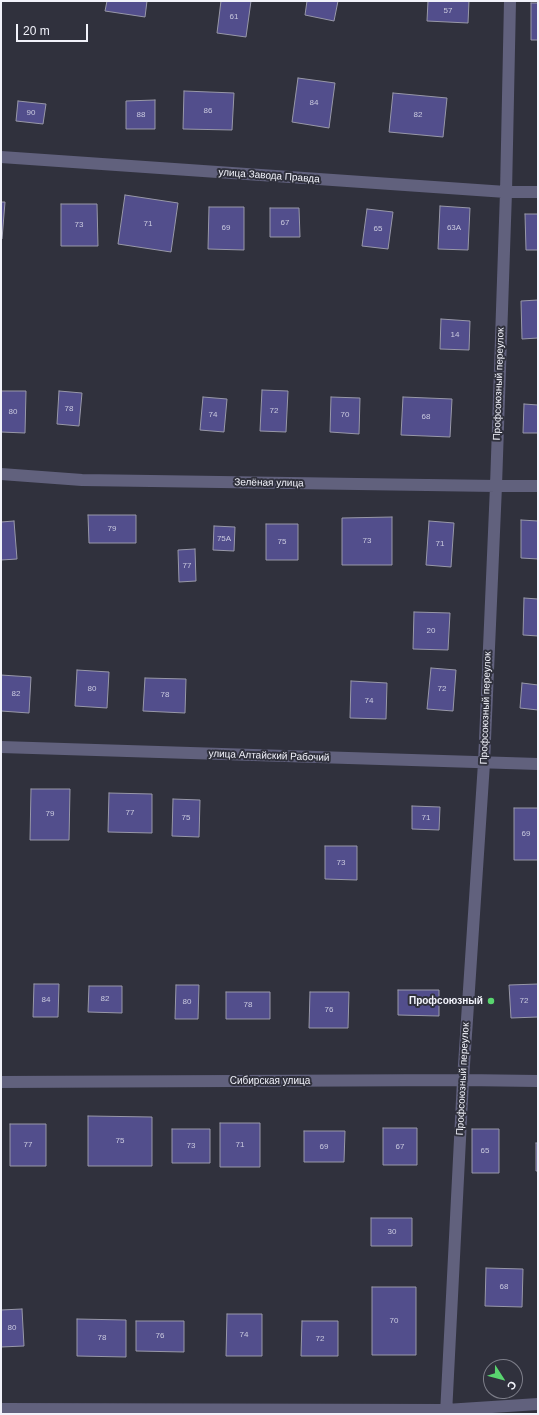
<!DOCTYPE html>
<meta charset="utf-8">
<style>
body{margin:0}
#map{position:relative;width:539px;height:1415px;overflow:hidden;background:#30313d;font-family:Helvetica,sans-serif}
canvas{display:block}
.frame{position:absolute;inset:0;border:2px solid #f1f2fa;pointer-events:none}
.north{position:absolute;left:483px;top:1359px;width:40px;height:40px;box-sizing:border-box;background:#30313d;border:1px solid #7d7e89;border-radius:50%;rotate:126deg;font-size:11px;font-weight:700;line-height:16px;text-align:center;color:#f1f2fa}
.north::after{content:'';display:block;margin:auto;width:14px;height:18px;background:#59d56f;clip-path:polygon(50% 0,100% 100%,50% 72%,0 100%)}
.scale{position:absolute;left:16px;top:24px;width:72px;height:18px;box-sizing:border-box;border:2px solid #f1f2fa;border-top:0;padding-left:5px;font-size:12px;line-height:14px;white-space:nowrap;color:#f1f2fa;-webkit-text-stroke:3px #30313d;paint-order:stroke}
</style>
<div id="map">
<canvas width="539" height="1415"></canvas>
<div class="frame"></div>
<div class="north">С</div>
<div class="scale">20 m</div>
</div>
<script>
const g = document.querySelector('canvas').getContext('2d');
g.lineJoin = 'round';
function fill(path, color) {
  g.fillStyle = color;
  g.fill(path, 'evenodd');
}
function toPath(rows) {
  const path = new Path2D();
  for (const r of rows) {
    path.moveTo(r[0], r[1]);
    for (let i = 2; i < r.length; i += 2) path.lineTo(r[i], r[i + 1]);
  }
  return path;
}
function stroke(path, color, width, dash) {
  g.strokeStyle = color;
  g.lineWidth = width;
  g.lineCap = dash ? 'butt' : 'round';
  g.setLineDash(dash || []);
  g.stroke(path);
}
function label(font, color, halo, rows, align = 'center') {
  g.font = font + ' Helvetica,sans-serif';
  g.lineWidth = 4;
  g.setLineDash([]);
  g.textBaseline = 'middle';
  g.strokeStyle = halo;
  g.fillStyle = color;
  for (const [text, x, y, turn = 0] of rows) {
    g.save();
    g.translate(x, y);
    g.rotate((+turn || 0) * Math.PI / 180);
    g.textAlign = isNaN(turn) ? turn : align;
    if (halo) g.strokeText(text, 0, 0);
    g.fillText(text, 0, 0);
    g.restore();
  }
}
const building = toPath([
 [107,1,147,1,145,17,105,11,107,1],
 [221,1,251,1,246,37,217,33,221,1],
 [307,1,338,1,334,21,305,15,307,1],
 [428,1,469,1,468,23,427,21,428,1],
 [531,3,538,3,538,40,531,40,531,3],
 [298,78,335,83,329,128,292,122,298,78],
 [184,91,234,93,232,130,183,129,184,91],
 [393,93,447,98,443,137,389,132,393,93],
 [155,100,155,129,126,129,126,101,155,100],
 [18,101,46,104,43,124,16,121,18,101],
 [125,195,178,203,171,252,118,244,125,195],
 [1,202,5,202,2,239,1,239,1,202],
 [61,204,97,204,98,246,61,246,61,204],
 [440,206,470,208,468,250,438,249,440,206],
 [209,207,244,207,244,250,208,249,209,207],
 [270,208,299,208,300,237,270,237,270,208],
 [367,209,393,212,388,249,362,246,367,209],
 [525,214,538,214,538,250,526,250,525,214],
 [538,300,538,338,522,339,521,301,538,300],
 [441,319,470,321,469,350,440,349,441,319],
 [262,390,288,391,286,432,260,431,262,390],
 [1,391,26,391,25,433,1,432,1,391],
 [59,391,82,393,79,426,57,424,59,391],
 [203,397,227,399,224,432,200,430,203,397],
 [331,397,360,398,359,434,330,432,331,397],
 [403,397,452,399,450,437,401,435,403,397],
 [524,404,538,405,538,433,523,433,524,404],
 [88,515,136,515,136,543,89,543,88,515],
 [392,517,392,565,342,565,342,518,392,517],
 [521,520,538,521,538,559,521,558,521,520],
 [14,521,17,559,1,560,1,522,14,521],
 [429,521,454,523,451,567,426,565,429,521],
 [266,524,298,524,298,560,266,560,266,524],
 [214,526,235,527,234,551,213,550,214,526],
 [195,549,196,581,179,582,178,550,195,549],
 [524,598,538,599,538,636,523,635,524,598],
 [414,612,450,613,448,650,413,649,414,612],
 [431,668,456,670,453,711,427,709,431,668],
 [77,670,109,672,107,708,75,706,77,670],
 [1,675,31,677,29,713,1,711,1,675],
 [145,678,186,679,185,713,143,711,145,678],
 [351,681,387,683,386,719,350,718,351,681],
 [522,683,538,685,538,710,520,708,522,683],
 [31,789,70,789,69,840,30,840,31,789],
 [109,793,152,794,152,833,108,832,109,793],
 [173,799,200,800,199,837,172,836,173,799],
 [412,806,440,807,439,830,412,829,412,806],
 [514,808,538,808,538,860,514,860,514,808],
 [325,846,357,846,357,880,325,879,325,846],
 [34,984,59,984,58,1017,33,1017,34,984],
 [538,984,538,1017,511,1018,509,985,538,984],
 [176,985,199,985,198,1019,175,1019,176,985],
 [89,986,122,986,122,1013,88,1012,89,986],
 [398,990,439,990,439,1016,398,1015,398,990],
 [226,992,270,992,270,1019,226,1019,226,992],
 [310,992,349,992,348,1028,309,1028,310,992],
 [88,1116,152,1117,152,1166,88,1166,88,1116],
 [220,1123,260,1123,260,1167,220,1167,220,1123],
 [10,1124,46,1124,46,1166,10,1166,10,1124],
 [383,1128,417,1128,417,1165,383,1165,383,1128],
 [172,1129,210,1129,210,1163,172,1163,172,1129],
 [472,1129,499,1129,499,1173,472,1173,472,1129],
 [304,1131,345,1131,344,1162,304,1162,304,1131],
 [536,1143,538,1143,538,1171,536,1171,536,1143],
 [371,1218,412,1218,412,1246,371,1246,371,1218],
 [486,1268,523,1269,522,1307,485,1306,486,1268],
 [372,1287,416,1287,416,1355,372,1355,372,1287],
 [22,1309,24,1346,1,1347,1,1310,22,1309],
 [227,1314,262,1314,262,1356,226,1356,227,1314],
 [77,1319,126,1320,126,1357,77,1356,77,1319],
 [136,1321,184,1321,184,1352,136,1351,136,1321],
 [302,1321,338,1321,338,1356,301,1356,302,1321]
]);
fill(building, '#524e8c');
stroke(building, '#9898a8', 1);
stroke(toPath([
 [1,157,506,192,538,192],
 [1,474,82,480,496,486,538,486],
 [1,747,538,764],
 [1,1082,463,1080,538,1081],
 [1,1409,446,1410,538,1404],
 [446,1414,463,1080,484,763,496,486,506,192,510,1]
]), '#61617d', 12);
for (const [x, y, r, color] of [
 [491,1001,4,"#59d56f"]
]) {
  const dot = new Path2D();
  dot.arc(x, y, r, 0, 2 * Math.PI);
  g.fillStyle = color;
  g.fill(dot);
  stroke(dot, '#30313d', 1.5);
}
label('8px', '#c9c9de', null, [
 ["57",448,11],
 ["61",234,17],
 ["84",314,103],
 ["86",208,111],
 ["90",31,113],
 ["88",141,115],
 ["82",418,115],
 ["67",285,223],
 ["71",148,224],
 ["73",79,225],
 ["69",226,228],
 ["63А",454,228],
 ["65",378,229],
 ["14",455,335],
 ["78",69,409],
 ["72",274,411],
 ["80",13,412],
 ["74",213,415],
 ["70",345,415],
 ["68",426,417],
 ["79",112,529],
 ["75А",224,539],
 ["73",367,541],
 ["75",282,542],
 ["71",440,544],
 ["77",187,566],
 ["20",431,631],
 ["80",92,689],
 ["72",442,689],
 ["82",16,694],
 ["78",165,695],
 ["74",369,701],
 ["77",130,813],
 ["79",50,814],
 ["75",186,818],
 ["71",426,818],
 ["69",526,834],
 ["73",341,863],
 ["82",105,999],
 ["84",46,1000],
 ["72",524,1001],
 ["80",187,1002],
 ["78",248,1005],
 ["76",329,1010],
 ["75",120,1141],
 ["77",28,1145],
 ["71",240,1145],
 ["73",191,1146],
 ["69",324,1147],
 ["67",400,1147],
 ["65",485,1151],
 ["30",392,1232],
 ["68",504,1287],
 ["70",394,1321],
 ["80",12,1328],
 ["74",244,1335],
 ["76",160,1336],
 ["78",102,1338],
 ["72",320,1339]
]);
label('10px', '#f1f2fa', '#30313d', [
 ["улица Завода Правда",269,176,4],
 ["Профсоюзный переулок",499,384,-88],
 ["Зелёная улица",269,483,1],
 ["Профсоюзный переулок",486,708,-88],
 ["улица Алтайский Рабочий",269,756,2],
 ["Профсоюзный переулок",463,1079,-87],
 ["Сибирская улица",270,1081]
]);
label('bold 10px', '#f1f2fa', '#30313d', [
 ["Профсоюзный",483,1001]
], 'right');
</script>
